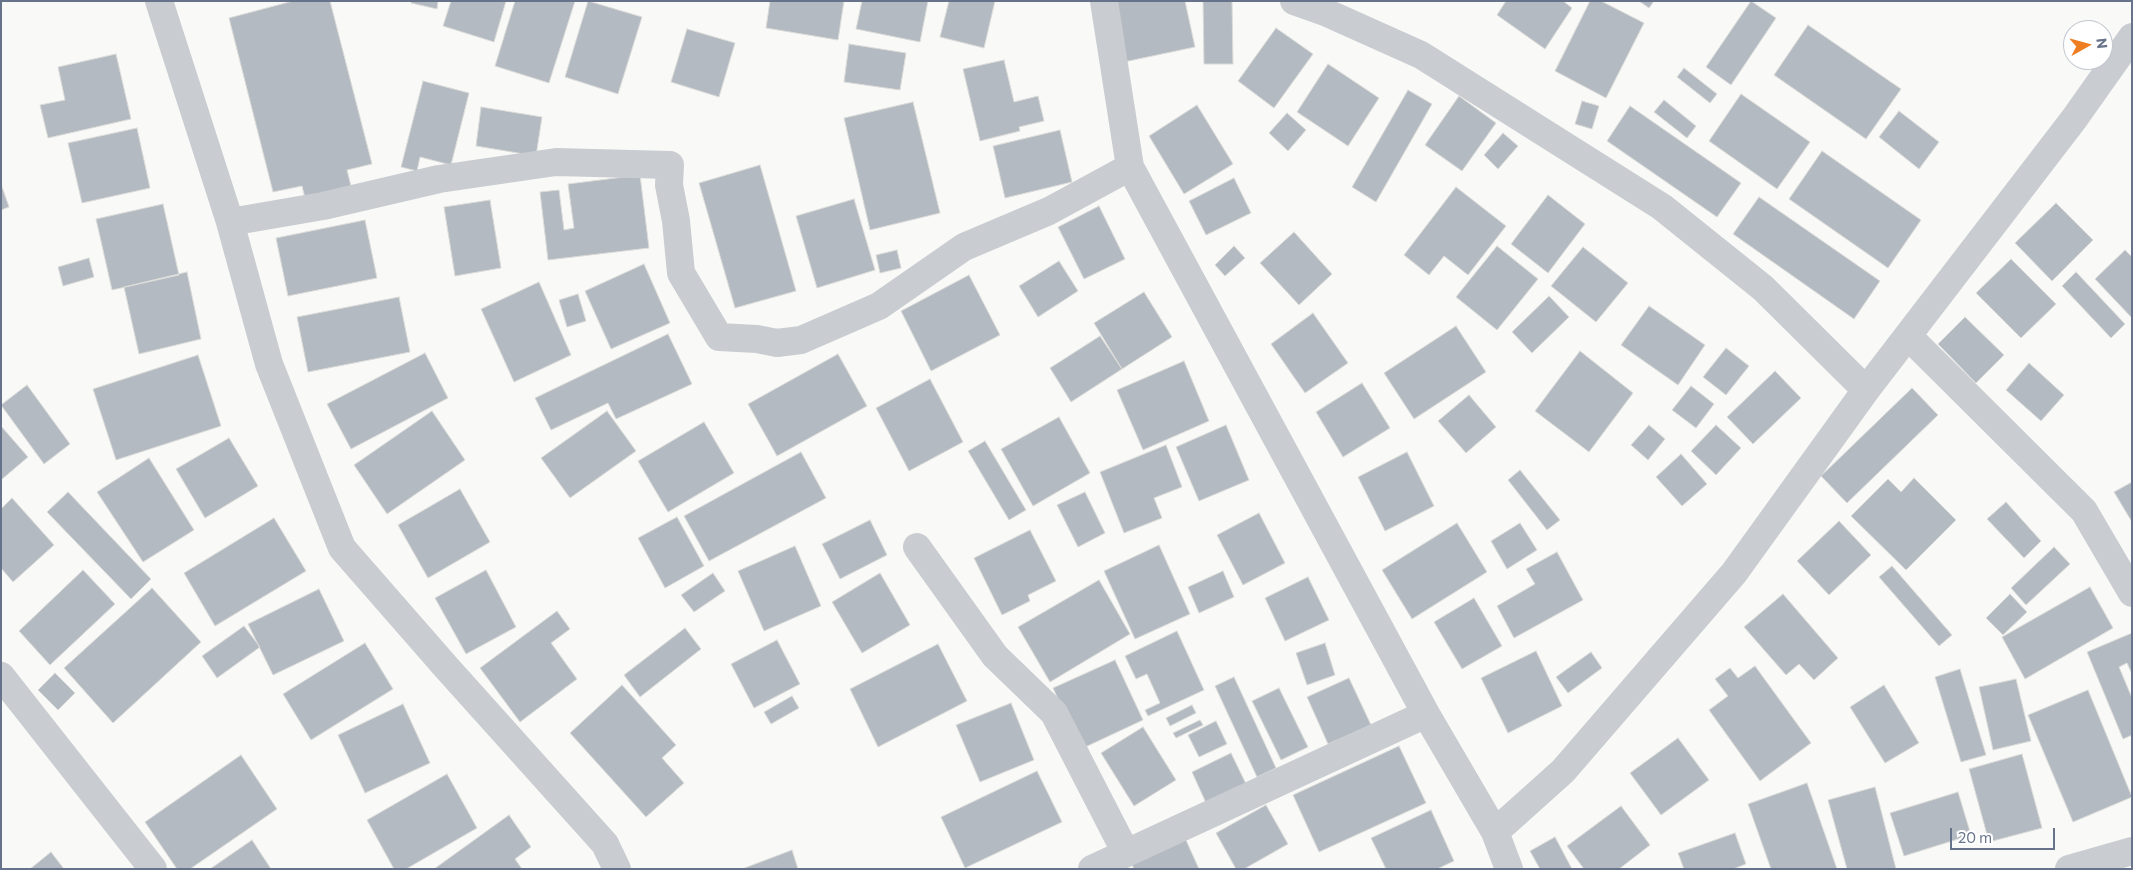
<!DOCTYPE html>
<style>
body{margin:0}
#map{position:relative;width:2133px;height:870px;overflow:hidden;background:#f9faf7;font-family:Commissioner,sans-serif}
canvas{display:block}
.frame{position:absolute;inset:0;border:2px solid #67738a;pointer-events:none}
.north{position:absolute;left:2063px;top:20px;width:50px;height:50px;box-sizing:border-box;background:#fff;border:1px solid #c2c7d0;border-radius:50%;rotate:83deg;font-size:14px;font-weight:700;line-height:20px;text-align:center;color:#67738a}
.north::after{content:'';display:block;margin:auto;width:18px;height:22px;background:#ef7e22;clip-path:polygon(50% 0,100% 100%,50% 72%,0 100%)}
.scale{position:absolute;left:1950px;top:828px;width:105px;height:22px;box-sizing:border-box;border:2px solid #67738a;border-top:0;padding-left:6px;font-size:15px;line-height:18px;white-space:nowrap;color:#67738a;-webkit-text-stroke:4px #fff;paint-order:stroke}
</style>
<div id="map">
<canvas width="2133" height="870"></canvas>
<div class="frame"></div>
<div class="north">N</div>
<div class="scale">20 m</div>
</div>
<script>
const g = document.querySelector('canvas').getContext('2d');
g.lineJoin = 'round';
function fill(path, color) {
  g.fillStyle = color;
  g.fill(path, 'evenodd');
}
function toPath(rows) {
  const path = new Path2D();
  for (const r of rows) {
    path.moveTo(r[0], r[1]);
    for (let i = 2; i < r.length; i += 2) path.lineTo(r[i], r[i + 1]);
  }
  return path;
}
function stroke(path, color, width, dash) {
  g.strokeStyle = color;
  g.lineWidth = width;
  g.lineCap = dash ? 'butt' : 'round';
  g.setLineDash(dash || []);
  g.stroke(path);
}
const building = toPath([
 [293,1,330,1,372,164,347,170,352,190,306,202,302,186,273,192,229,18,293,1],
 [411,1,438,1,437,9,411,3,411,1],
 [451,1,506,1,494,42,443,26,451,1],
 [515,1,575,1,549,83,495,66,515,1],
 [588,1,642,17,618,94,565,77,588,1],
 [770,1,844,1,838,40,766,28,770,1],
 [862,1,928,1,920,42,856,29,862,1],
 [949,1,995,1,984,48,940,37,949,1],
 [1121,1,1185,1,1195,47,1124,62,1111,3,1121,1],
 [1203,1,1232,1,1233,64,1204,64,1203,1],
 [1506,1,1563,1,1572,8,1545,49,1497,15,1506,1],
 [1590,1,1601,1,1644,23,1606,98,1555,71,1590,1],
 [1639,1,1654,1,1649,8,1639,1],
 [1751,1,1776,18,1731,85,1706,67,1751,1],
 [1808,25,1901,89,1866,139,1774,75,1808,25],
 [1276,28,1313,54,1274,108,1238,81,1276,28],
 [687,29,735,43,719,97,671,82,687,29],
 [849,44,906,53,900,90,844,82,849,44],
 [116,54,131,119,48,138,40,105,65,100,58,67,116,54],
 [1004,60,1014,102,1038,96,1044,121,1019,127,1020,131,980,141,963,69,1004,60],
 [1328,64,1379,98,1348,146,1297,112,1328,64],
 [1684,68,1717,94,1710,103,1677,77,1684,68],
 [423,81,469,93,451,165,420,157,417,171,401,167,423,81],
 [1408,90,1432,104,1376,202,1352,187,1408,90],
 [1741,94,1810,142,1777,189,1709,141,1741,94],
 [1459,96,1496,123,1462,171,1425,145,1459,96],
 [1664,100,1696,126,1687,138,1654,112,1664,100],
 [1582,101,1599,106,1592,129,1575,124,1582,101],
 [913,102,940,213,870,230,844,118,913,102],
 [1197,105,1233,164,1184,194,1149,136,1197,105],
 [1630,106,1741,183,1717,217,1607,141,1630,106],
 [481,107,542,117,536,156,476,146,481,107],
 [1899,111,1939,142,1919,169,1879,137,1899,111],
 [1287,113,1306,130,1288,151,1269,133,1287,113],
 [137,128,150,188,82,203,68,143,137,128],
 [1060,130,1072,182,1005,198,993,146,1060,130],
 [1503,133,1518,146,1498,169,1484,155,1503,133],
 [1822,151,1921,220,1888,268,1789,199,1822,151],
 [760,165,796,291,735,308,699,183,760,165],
 [640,175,649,248,548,260,540,192,559,190,564,230,574,228,568,184,640,175],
 [1234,178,1251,213,1206,235,1189,201,1234,178],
 [1,184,9,207,1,210,1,184],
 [1456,187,1506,226,1468,275,1444,256,1429,275,1404,255,1456,187],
 [1548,195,1585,224,1548,273,1511,244,1548,195],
 [1759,197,1880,281,1854,319,1733,234,1759,197],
 [854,199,875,270,817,288,796,216,854,199],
 [490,200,501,268,455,276,444,207,490,200],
 [2056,203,2093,240,2052,281,2015,243,2056,203],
 [163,204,179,275,112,290,96,219,163,204],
 [1099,206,1125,259,1084,279,1058,227,1099,206],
 [365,220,377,278,288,296,276,238,365,220],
 [1294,232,1332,274,1299,305,1260,263,1294,232],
 [1234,246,1245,258,1225,276,1215,265,1234,246],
 [1497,246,1538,279,1497,330,1456,297,1497,246],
 [1583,247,1628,283,1596,322,1551,286,1583,247],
 [897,250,901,268,880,273,876,255,897,250],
 [2125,250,2132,257,2132,318,2095,279,2125,250],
 [89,258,94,277,63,286,58,267,89,258],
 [2011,259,2056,304,2021,338,1976,293,2011,259],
 [1059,261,1078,291,1038,317,1019,286,1059,261],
 [644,264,670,323,611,349,585,291,644,264],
 [187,272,201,339,139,354,124,287,187,272],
 [2076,272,2125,324,2111,338,2062,286,2076,272],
 [969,275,1000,335,931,371,901,311,969,275],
 [539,282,571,355,514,382,481,309,539,282],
 [1144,292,1172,337,1122,369,1094,323,1144,292],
 [578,294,586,321,567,327,559,300,578,294],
 [1549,296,1569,317,1532,353,1512,332,1549,296],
 [399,297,410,352,308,372,297,317,399,297],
 [1649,306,1705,345,1678,385,1621,345,1649,306],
 [1313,313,1348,363,1305,393,1271,344,1313,313],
 [1965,317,2004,355,1976,383,1938,344,1965,317],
 [1456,326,1486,372,1414,419,1384,373,1456,326],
 [668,334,692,384,616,419,608,403,551,430,535,398,668,334],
 [1100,336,1122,369,1071,402,1050,368,1100,336],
 [1726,348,1749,366,1726,395,1703,377,1726,348],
 [1580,351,1633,393,1589,452,1535,411,1580,351],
 [425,353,448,398,351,449,327,404,425,353],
 [838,354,867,406,777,456,748,404,838,354],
 [198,355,221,426,116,460,93,389,198,355],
 [1184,361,1209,421,1143,450,1117,390,1184,361],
 [2029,363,2064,395,2041,421,2006,390,2029,363],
 [1775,371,1801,398,1753,444,1727,417,1775,371],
 [930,379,963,442,909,471,876,408,930,379],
 [1362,383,1390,428,1343,457,1316,412,1362,383],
 [27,385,70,444,44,464,1,405,27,385],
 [1691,386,1714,404,1696,428,1672,410,1691,386],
 [1912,388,1938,415,1847,503,1821,476,1912,388],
 [1469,395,1496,427,1466,453,1438,421,1469,395],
 [432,411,465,460,387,514,354,465,432,411],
 [607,411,636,451,570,498,541,458,607,411],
 [1059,417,1090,473,1033,506,1001,449,1059,417],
 [704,422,734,473,668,512,638,461,704,422],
 [1226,425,1249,480,1199,501,1176,447,1226,425],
 [1649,425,1665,439,1648,460,1631,445,1649,425],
 [1716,425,1741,448,1716,475,1691,451,1716,425],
 [1,426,28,457,1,480,1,426],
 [229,438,258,486,205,518,176,469,229,438],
 [985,441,1026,510,1009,520,968,451,985,441],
 [1166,445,1182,487,1154,498,1162,518,1124,533,1100,472,1166,445],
 [801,452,826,498,709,561,684,516,801,452],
 [1407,452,1434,506,1385,531,1358,477,1407,452],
 [1681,454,1707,484,1682,506,1656,477,1681,454],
 [149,458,194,530,143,562,97,492,149,458],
 [1520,470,1560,520,1547,530,1508,480,1520,470],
 [1914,478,1956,520,1906,570,1851,516,1888,479,1901,492,1914,478],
 [2132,482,2132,522,2114,492,2132,482],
 [460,489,490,542,428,578,398,525,460,489],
 [68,492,151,579,131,599,47,512,68,492],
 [1085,492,1105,533,1078,547,1057,505,1085,492],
 [12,498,54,545,13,582,1,568,1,509,12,498],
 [2006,502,2041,541,2024,558,1987,519,2006,502],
 [1259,513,1285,563,1243,585,1217,535,1259,513],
 [677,517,704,566,665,588,638,538,677,517],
 [274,518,306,571,215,626,184,573,274,518],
 [870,520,887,555,840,579,822,544,870,520],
 [1839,521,1871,555,1829,595,1797,561,1839,521],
 [1457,523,1487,572,1412,619,1382,570,1457,523],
 [1520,523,1537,550,1507,569,1491,541,1520,523],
 [1030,530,1056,581,1028,595,1030,601,1002,615,974,558,1030,530],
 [1159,545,1190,614,1135,639,1104,571,1159,545],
 [795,546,821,606,764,631,738,571,795,546],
 [2054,547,2070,564,2026,605,2011,588,2054,547],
 [1557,552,1583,600,1514,638,1497,606,1535,584,1526,569,1557,552],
 [1892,566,1952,635,1939,646,1879,577,1892,566],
 [83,570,115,604,50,665,19,631,83,570],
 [486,570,516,627,466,654,435,598,486,570],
 [1223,571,1234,597,1199,613,1188,587,1223,571],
 [713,573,725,591,694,612,681,595,713,573],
 [880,573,910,625,862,653,832,602,880,573],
 [1308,577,1329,620,1285,641,1265,598,1308,577],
 [1099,580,1130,634,1050,682,1018,627,1099,580],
 [2090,587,2113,628,2025,679,2002,637,2090,587],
 [152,588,201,642,113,723,64,668,152,588],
 [319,589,344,641,273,675,248,624,319,589],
 [1783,594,1838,658,1814,680,1799,664,1786,675,1744,627,1783,594],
 [2010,594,2027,612,2003,635,1986,618,2010,594],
 [1474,598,1502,646,1462,669,1434,622,1474,598],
 [557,611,570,629,551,643,577,679,520,722,480,668,557,611],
 [244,626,260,647,217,678,202,656,244,626],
 [685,628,701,649,640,697,624,675,685,628],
 [1177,631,1204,690,1148,716,1145,710,1160,703,1147,674,1136,679,1125,656,1177,631],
 [2132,633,2132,674,2127,663,2119,667,2132,698,2132,735,2123,739,2087,652,2132,633],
 [777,640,800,684,754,708,731,664,777,640],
 [365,643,393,689,311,740,283,694,365,643],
 [1325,643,1335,675,1307,685,1296,653,1325,643],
 [938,644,967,701,878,747,850,689,938,644],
 [1536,651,1562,706,1508,733,1481,678,1536,651],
 [1591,652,1602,668,1568,693,1556,677,1591,652],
 [1115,660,1143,720,1081,749,1053,688,1115,660],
 [1755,666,1811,743,1760,781,1709,710,1728,696,1715,679,1730,668,1738,678,1755,666],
 [1960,669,1986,755,1961,762,1935,677,1960,669],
 [55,673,75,693,58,710,38,690,55,673],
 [1234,677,1276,768,1257,777,1215,686,1234,677],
 [1349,678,1371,725,1328,744,1307,697,1349,678],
 [2016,679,2031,741,1993,750,1979,687,2016,679],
 [622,685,676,745,662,758,684,783,646,817,570,733,622,685],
 [1884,685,1919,743,1885,763,1850,707,1884,685],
 [1279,688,1308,747,1281,760,1252,701,1279,688],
 [2088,690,2132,797,2073,822,2028,715,2088,690],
 [792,696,799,708,771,724,764,712,792,696],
 [1011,703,1034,760,980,782,956,725,1011,703],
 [403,704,430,763,365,793,338,735,403,704],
 [1192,705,1196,713,1170,726,1166,718,1192,705],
 [1200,720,1203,725,1176,738,1173,733,1200,720],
 [1216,721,1227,744,1199,757,1188,735,1216,721],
 [1143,727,1176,780,1134,806,1101,753,1143,727],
 [1678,738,1709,780,1661,815,1630,773,1678,738],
 [1399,746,1426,803,1319,852,1293,795,1399,746],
 [1231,753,1246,784,1206,803,1192,772,1231,753],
 [2022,754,2042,828,1989,842,1969,769,2022,754],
 [241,755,277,809,190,869,177,869,145,822,241,755],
 [1037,771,1062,822,965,868,941,817,1037,771],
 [447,774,477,828,406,869,394,869,367,820,447,774],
 [1807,783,1837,869,1771,869,1748,804,1807,783],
 [1875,787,1896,869,1847,869,1828,800,1875,787],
 [1958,792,1971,835,1904,856,1890,813,1958,792],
 [1266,805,1288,844,1244,869,1236,869,1216,833,1266,805],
 [1621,806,1650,845,1619,869,1584,869,1567,846,1621,806],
 [1431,810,1454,861,1437,869,1386,869,1371,838,1431,810],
 [509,815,531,847,515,859,522,869,434,869,509,815],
 [1735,833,1746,864,1733,869,1684,869,1678,853,1735,833],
 [1555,837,1572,869,1540,869,1530,851,1555,837],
 [1185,838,1199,869,1134,869,1131,862,1185,838],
 [252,840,271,869,210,869,252,840],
 [792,850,798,869,742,869,792,850],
 [51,852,64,869,30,869,51,852]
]);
fill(building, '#b4bac1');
stroke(building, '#dbdcd9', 1);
stroke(toPath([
 [159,1,230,222,269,364,342,548,446,667,605,844,617,869],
 [1104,1,1130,167,1426,714,1495,832,1509,869],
 [1294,1,1325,12,1421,55,1662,207,1763,288,1866,390],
 [230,222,323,206,439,179,556,162,670,165,669,185,676,221,681,273,719,337,757,339,777,343,801,340,879,306,964,247,1049,211,1130,167],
 [1909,337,2084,511,2132,593],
 [917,547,995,656,1054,713,1126,853],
 [1,676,153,869],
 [1495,832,1563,771,1734,573,1866,390,2074,119,2132,37],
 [1092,869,1426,714],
 [2069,869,2132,851]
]), '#c9ccd0', 28);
</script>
